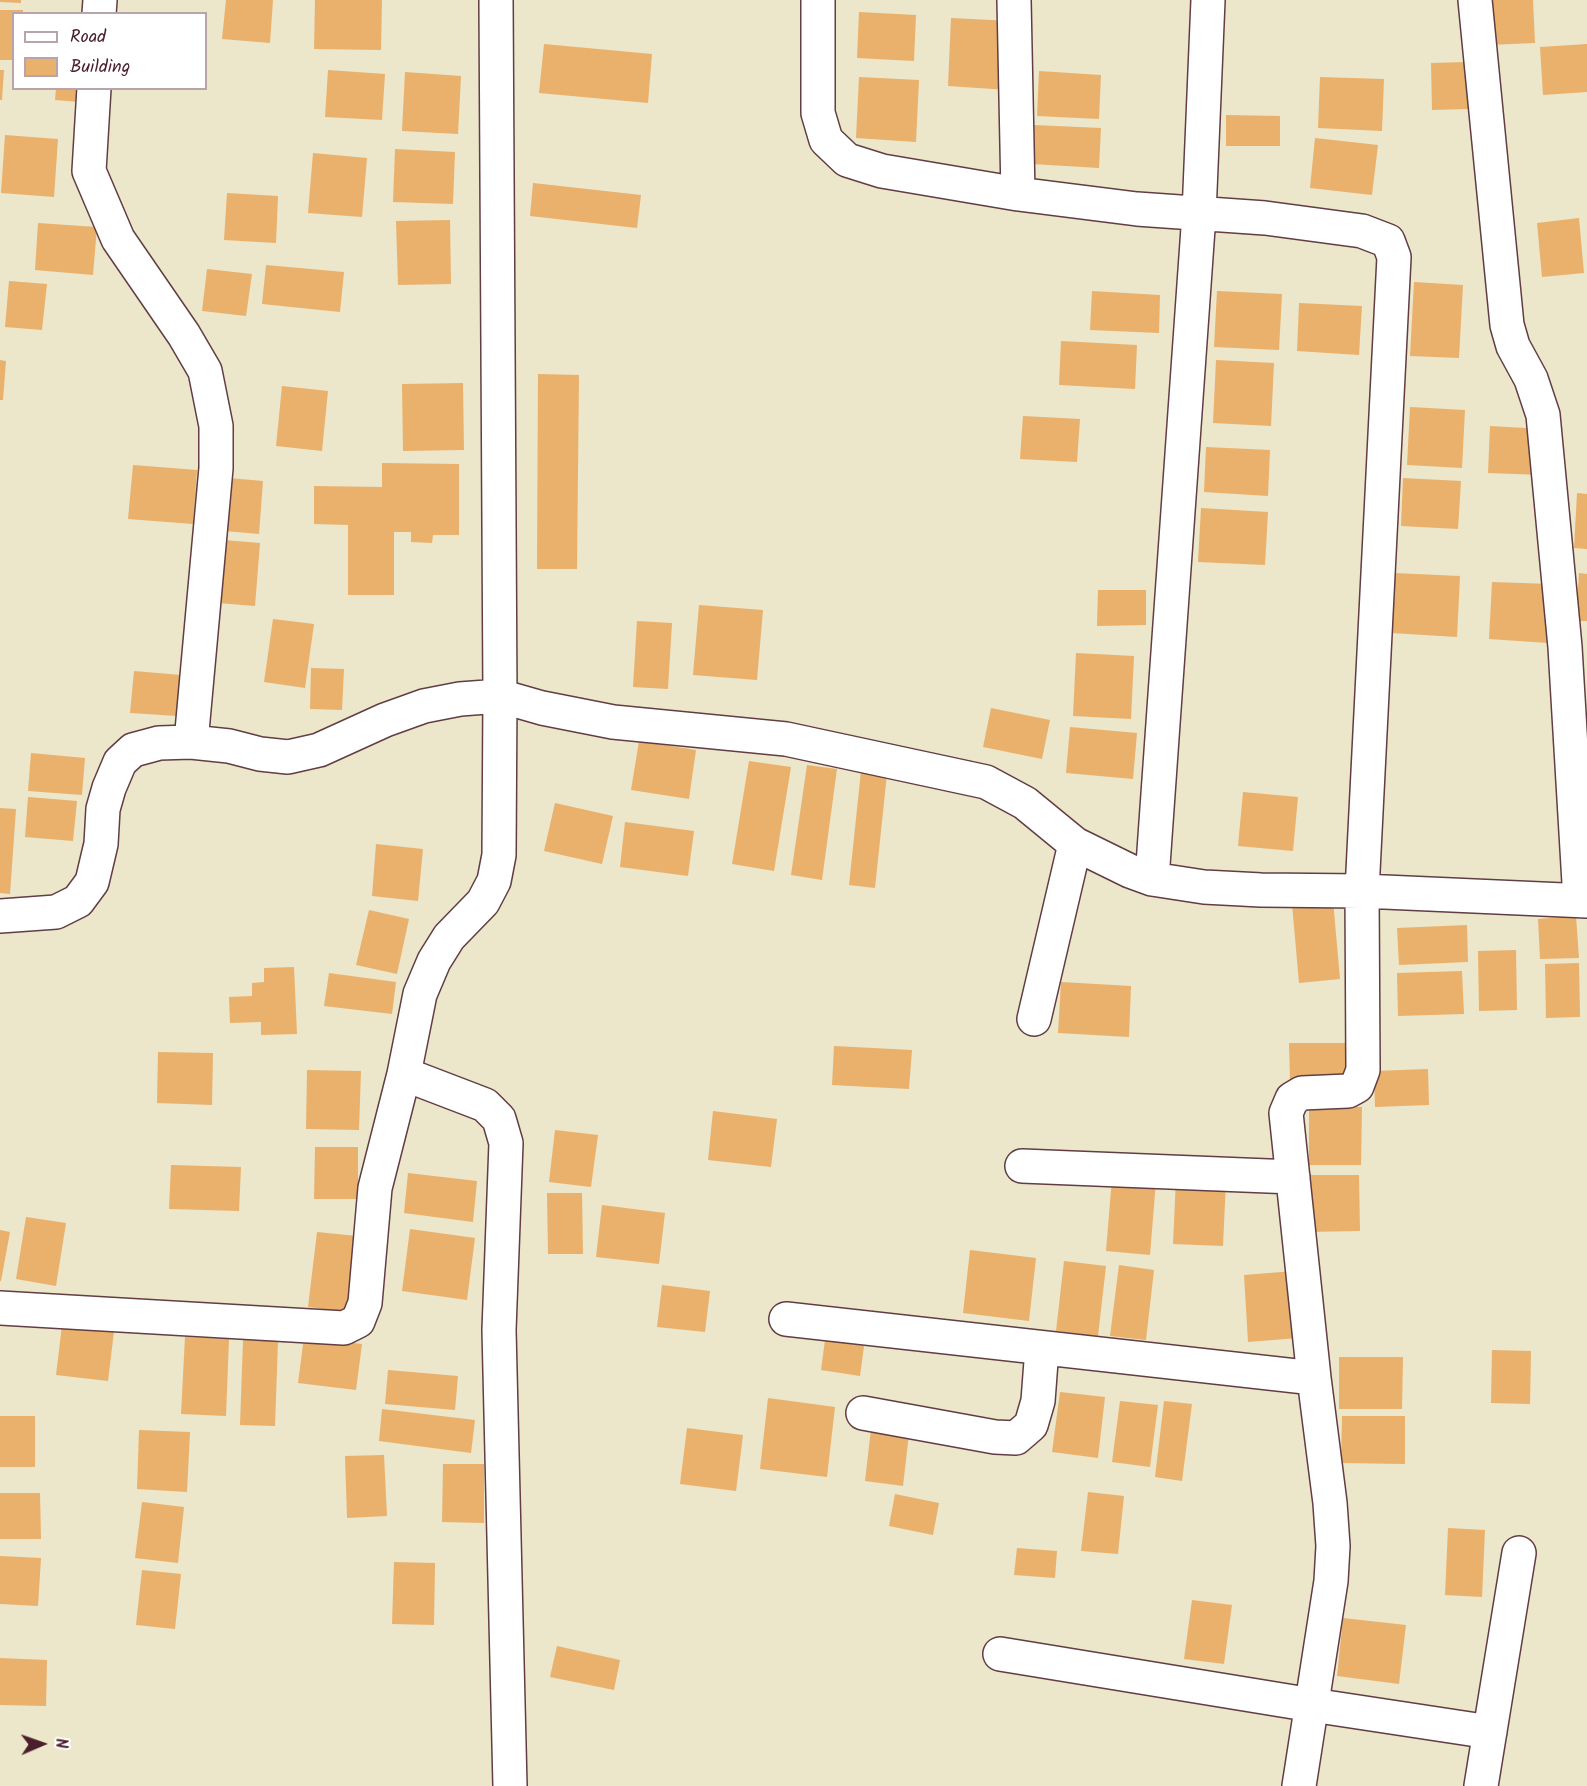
<!DOCTYPE html>
<style>
body{margin:0}
#map{position:relative;width:1587px;height:1786px;overflow:hidden;background:#ece6ca;font-family:Kalam,sans-serif}
canvas{display:block}
.legend{position:absolute;left:12px;top:12px;width:195px;height:78px;box-sizing:border-box;background:#fff;border:2px solid #b7a5aa;margin:0;padding:8px 10px;list-style:none;font-size:18px;color:#4a1f2b}
.legend li{display:flex;align-items:center;gap:12px;height:30px}
.legend b{width:30px;border:2px solid #b7a5aa}
.north{position:absolute;left:12px;top:1714px;width:60px;height:60px;-webkit-text-stroke:4px #fff;paint-order:stroke;rotate:88deg;font-size:16px;font-weight:700;line-height:24px;text-align:center;color:#4a1f2b}
.north::after{content:'';display:block;margin:auto;width:21px;height:27px;background:#4a1f2b;clip-path:polygon(50% 0,100% 100%,50% 72%,0 100%)}
</style>
<div id="map">
<canvas width="1587" height="1786"></canvas>
<ul class="legend">
<li><b style="height:8px;background:#fff"></b>Road</li>
<li><b style="height:16px;background:#e9b16c"></b>Building</li>
</ul>
<div class="north">N</div>
</div>
<script>
const g = document.querySelector('canvas').getContext('2d');
g.lineJoin = 'round';
function fill(path, color) {
  g.fillStyle = color;
  g.fill(path, 'evenodd');
}
function toPath(rows) {
  const path = new Path2D();
  for (const r of rows) {
    path.moveTo(r[0], r[1]);
    for (let i = 2; i < r.length; i += 2) path.lineTo(r[i], r[i + 1]);
  }
  return path;
}
function stroke(path, color, width, dash) {
  g.strokeStyle = color;
  g.lineWidth = width;
  g.lineCap = dash ? 'butt' : 'round';
  g.setLineDash(dash || []);
  g.stroke(path);
}
fill(toPath([
 [0,0,21,0,21,3,0,2],
 [226,0,273,0,270,43,222,39],
 [315,0,382,0,381,50,314,49],
 [1486,0,1533,0,1535,43,1488,45],
 [0,10,23,10,23,14,14,14,14,60,0,60],
 [859,12,916,15,914,61,857,58],
 [951,18,1012,21,1008,90,948,86],
 [544,44,652,54,648,103,539,93],
 [1587,44,1587,92,1543,95,1540,47],
 [1467,62,1468,109,1432,110,1431,63],
 [0,70,4,70,2,100,0,100],
 [328,70,385,74,382,120,325,117],
 [1039,71,1101,75,1099,119,1037,116],
 [405,72,461,76,458,134,402,131],
 [859,77,919,80,916,142,856,138],
 [1320,77,1384,79,1382,131,1318,128],
 [56,88,92,88,91,103,55,100],
 [1226,115,1280,116,1280,146,1226,146],
 [1034,125,1101,128,1099,168,1032,164],
 [5,135,58,139,54,197,1,193],
 [1315,138,1378,145,1372,195,1310,188],
 [395,149,455,152,453,204,393,202],
 [313,153,367,158,362,217,308,213],
 [533,183,641,195,637,228,530,216],
 [227,193,278,196,276,243,224,240],
 [1579,218,1584,273,1542,277,1537,223],
 [450,220,451,284,398,285,396,221],
 [38,223,97,227,93,275,35,270],
 [266,265,344,272,340,312,262,304],
 [207,269,252,274,246,316,202,311],
 [9,281,47,284,42,330,5,327],
 [1414,282,1463,285,1459,358,1410,356],
 [1092,291,1160,295,1159,333,1090,330],
 [1217,291,1282,294,1279,350,1214,347],
 [1299,303,1362,306,1359,355,1297,351],
 [1061,341,1137,345,1135,389,1059,385],
 [0,360,6,361,3,400,0,400],
 [1216,360,1274,363,1271,426,1213,423],
 [538,374,579,375,577,569,537,569],
 [463,383,464,450,403,451,402,384],
 [282,386,328,391,322,451,276,446],
 [1410,407,1465,410,1462,468,1407,465],
 [1023,416,1080,419,1077,462,1020,459],
 [1490,426,1543,429,1541,475,1488,473],
 [1206,447,1270,450,1268,496,1204,492],
 [382,463,459,464,459,535,433,535,432,543,411,542,411,532,394,532,394,595,348,595,348,525,314,524,314,486,382,487],
 [133,465,197,470,193,524,128,519],
 [229,478,263,481,259,534,225,531],
 [1403,478,1461,481,1458,529,1401,526],
 [1577,493,1587,494,1587,549,1574,548],
 [1201,508,1268,512,1265,565,1198,562],
 [223,540,260,543,255,606,218,603],
 [1394,573,1460,576,1457,637,1391,633],
 [1579,573,1587,574,1587,621,1576,621],
 [1492,582,1551,584,1548,643,1489,639],
 [1098,590,1146,590,1146,625,1097,626],
 [699,605,763,610,757,680,693,675],
 [273,619,314,624,305,688,264,682],
 [637,621,672,623,668,689,633,687],
 [1076,653,1134,656,1131,719,1073,716],
 [311,668,344,669,342,710,310,709],
 [134,671,181,675,177,716,130,713],
 [991,708,1050,720,1042,759,983,747],
 [1070,727,1137,733,1133,779,1066,773],
 [639,741,696,750,689,799,631,790],
 [31,753,85,758,82,795,28,791],
 [749,761,791,767,774,871,732,864],
 [807,765,837,769,822,880,791,875],
 [861,771,887,774,875,888,849,885],
 [1243,792,1298,797,1293,851,1238,846],
 [28,797,77,801,73,841,25,837],
 [555,803,613,816,602,864,544,851],
 [0,808,16,809,10,894,0,893],
 [625,822,694,831,688,876,620,867],
 [376,844,423,849,418,901,372,896],
 [1333,900,1340,979,1299,983,1292,904],
 [369,910,409,919,397,974,356,965],
 [1576,916,1579,958,1540,959,1538,919],
 [1467,925,1468,962,1399,965,1397,928],
 [1516,950,1517,1010,1479,1011,1478,951],
 [1579,963,1580,1017,1546,1018,1545,964],
 [294,967,297,1034,261,1035,261,1022,230,1023,229,997,252,996,252,983,264,982,264,968],
 [1462,971,1464,1014,1398,1016,1397,973],
 [329,973,396,982,392,1014,324,1006],
 [1061,982,1131,986,1129,1037,1058,1033],
 [1289,1043,1345,1043,1346,1079,1290,1080],
 [834,1046,912,1050,909,1089,832,1085],
 [158,1052,213,1053,212,1105,157,1103],
 [1428,1069,1429,1105,1375,1107,1374,1071],
 [307,1070,361,1071,359,1130,306,1129],
 [1309,1107,1362,1107,1361,1165,1309,1165],
 [713,1111,777,1119,771,1167,708,1160],
 [555,1130,598,1135,591,1187,549,1182],
 [315,1147,358,1147,358,1199,314,1199],
 [171,1165,241,1167,239,1211,169,1209],
 [408,1173,477,1181,473,1222,404,1213],
 [1305,1175,1359,1175,1360,1231,1306,1232],
 [1112,1178,1156,1181,1150,1255,1106,1251],
 [1176,1178,1226,1180,1223,1246,1173,1244],
 [547,1193,582,1193,583,1254,548,1254],
 [602,1205,665,1213,659,1264,596,1257],
 [26,1217,66,1223,56,1286,16,1279],
 [410,1229,475,1238,467,1300,402,1291],
 [0,1230,10,1232,1,1281,0,1281],
 [317,1232,357,1236,348,1312,308,1307],
 [970,1250,1036,1258,1029,1321,963,1313],
 [1064,1261,1106,1266,1098,1336,1056,1331],
 [1119,1265,1154,1270,1146,1340,1110,1336],
 [1294,1271,1298,1338,1248,1342,1244,1275],
 [662,1285,710,1291,705,1332,657,1327],
 [63,1317,115,1323,108,1381,56,1375],
 [185,1337,229,1339,226,1416,181,1414],
 [304,1337,362,1344,356,1390,298,1383],
 [243,1340,278,1341,275,1426,240,1425],
 [825,1340,864,1346,860,1376,821,1370],
 [1492,1350,1531,1351,1530,1404,1491,1403],
 [1339,1357,1403,1357,1402,1409,1339,1409],
 [388,1370,458,1376,455,1410,385,1404],
 [1060,1392,1105,1397,1098,1458,1052,1452],
 [768,1398,835,1407,827,1477,760,1469],
 [1120,1401,1158,1405,1150,1467,1112,1462],
 [1164,1401,1192,1404,1182,1481,1155,1477],
 [382,1409,475,1420,471,1453,379,1441],
 [0,1416,35,1416,35,1467,0,1467],
 [1342,1416,1405,1416,1405,1464,1341,1463],
 [687,1428,743,1435,736,1491,680,1484],
 [871,1429,909,1434,903,1486,865,1481],
 [139,1430,190,1432,187,1492,137,1489],
 [384,1455,387,1516,347,1518,345,1456],
 [443,1464,484,1464,484,1523,442,1522],
 [1088,1492,1124,1496,1118,1554,1081,1551],
 [0,1493,40,1493,41,1539,0,1539],
 [895,1494,939,1503,933,1535,889,1526],
 [142,1502,184,1507,178,1563,135,1558],
 [1448,1528,1485,1530,1482,1597,1445,1595],
 [1017,1548,1057,1551,1055,1578,1014,1575],
 [0,1556,41,1558,38,1606,0,1604],
 [394,1562,435,1563,434,1625,392,1624],
 [142,1570,181,1574,175,1629,136,1625],
 [1192,1600,1232,1605,1224,1664,1184,1659],
 [1343,1618,1406,1625,1399,1684,1337,1676],
 [557,1646,620,1660,614,1690,550,1677],
 [0,1658,47,1660,46,1706,0,1705]
]), '#e9b16c');
const minor = toPath([
 [818,0,818,113,826,140,847,160,882,171,1018,194,1137,209,1265,218,1362,231,1388,241,1394,257,1362,891,1363,1070,1357,1086,1348,1091,1302,1093,1292,1099,1286,1113,1314,1378,1330,1503,1333,1546,1331,1581,1299,1786],
 [1014,0,1018,194],
 [1475,0,1507,325,1513,346,1531,379,1543,415,1565,647,1580,900],
 [99,14,100,0],
 [94,88,89,171,118,239,184,335,205,371,216,426,216,468,191,742],
 [1152,879,1199,214,1208,0],
 [0,916,56,912,78,901,92,882,101,844,103,809,109,788,120,762,133,750,159,743,191,742,229,746,260,754,288,757,319,750,385,720,424,706,460,699,500,696,542,708,613,722,786,739,986,782,1025,803,1075,844,1130,871,1152,879,1204,887,1261,890,1362,891,1587,901],
 [1034,1019,1075,844],
 [404,1074,485,1105,499,1119,506,1143,499,1330,510,1786],
 [1022,1166,1293,1177],
 [0,1308,344,1328,358,1321,365,1303,375,1188,404,1074,420,994,434,961,449,937,483,902,494,881,499,855,500,696,496,0],
 [786,1319,1314,1378],
 [863,1413,995,1437,1016,1438,1031,1425,1038,1401,1042,1348],
 [1000,1654,1312,1705,1490,1732],
 [1481,1786,1519,1553]
]);
stroke(minor, '#623d43', 36);
stroke(minor, '#fff', 33);
</script>
